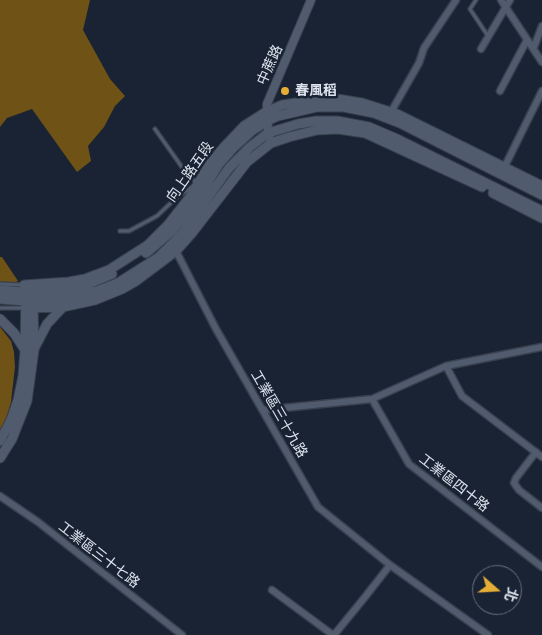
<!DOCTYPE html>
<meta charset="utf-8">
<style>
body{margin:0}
#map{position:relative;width:542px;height:635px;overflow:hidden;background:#1a2333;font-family:"Alegreya Sans","Noto Sans TC",sans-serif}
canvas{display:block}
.north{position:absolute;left:472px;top:565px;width:50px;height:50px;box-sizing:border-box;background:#1a2333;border:1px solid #68707e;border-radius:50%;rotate:109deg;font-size:14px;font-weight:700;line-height:20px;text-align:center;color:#dde4ef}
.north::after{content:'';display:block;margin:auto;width:18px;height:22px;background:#e5ad35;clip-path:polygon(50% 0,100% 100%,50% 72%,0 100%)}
</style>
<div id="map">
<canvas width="542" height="635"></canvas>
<div class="north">北</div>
</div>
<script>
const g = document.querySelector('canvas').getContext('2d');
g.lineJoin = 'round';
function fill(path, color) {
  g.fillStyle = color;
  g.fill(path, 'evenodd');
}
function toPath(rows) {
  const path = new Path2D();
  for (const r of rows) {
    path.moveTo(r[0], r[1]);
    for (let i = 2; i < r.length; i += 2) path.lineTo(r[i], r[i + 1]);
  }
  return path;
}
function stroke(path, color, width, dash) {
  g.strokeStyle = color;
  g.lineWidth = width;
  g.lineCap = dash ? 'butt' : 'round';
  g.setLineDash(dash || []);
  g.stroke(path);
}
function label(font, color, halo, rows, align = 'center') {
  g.font = font + ' "Alegreya Sans","Noto Sans TC",sans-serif';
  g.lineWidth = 5;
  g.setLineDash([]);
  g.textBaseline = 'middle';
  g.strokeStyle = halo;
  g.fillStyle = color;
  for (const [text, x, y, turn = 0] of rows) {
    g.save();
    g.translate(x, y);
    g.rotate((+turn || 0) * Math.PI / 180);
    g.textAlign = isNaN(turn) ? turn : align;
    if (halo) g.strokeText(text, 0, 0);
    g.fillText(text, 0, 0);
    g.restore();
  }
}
fill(toPath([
 [0,0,90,0,83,30,110,79,125,96,115,106,104,127,88,146,91,161,77,172,32,109,7,118,0,127],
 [0,257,2,257,18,281,8,286,0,285],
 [0,327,11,341,14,352,15,367,11,402,6,419,0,430]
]), '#6e5216');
const service = toPath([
 [476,0,470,9,488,36],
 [155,129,189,177,196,182],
 [120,231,129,231,157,216,176,198,192,187],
 [0,284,24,285],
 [0,308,24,308]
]);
const minor = toPath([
 [501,0,542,62],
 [534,47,542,26],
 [481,49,510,0],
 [500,91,527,40],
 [391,112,419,63,424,48,456,0],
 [504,168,542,91],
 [176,251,216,329,318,507,390,565],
 [446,366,462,396,542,457],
 [372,399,409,464,542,567],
 [263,410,372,399,446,366,542,347],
 [536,452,516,478,514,483,519,490,542,508],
 [0,496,38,522,182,635],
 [272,590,333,635],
 [334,635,365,597,390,565,488,635]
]);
const tertiary = toPath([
 [271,143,268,133,267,104,311,0]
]);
const secondary = toPath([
 [493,193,542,218],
 [146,253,173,230,197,199,219,164,233,148,253,130,267,121,278,116,317,107,344,107,374,113,400,123,542,195],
 [0,290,32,293,76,289,112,274],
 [0,299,26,301,66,298,97,291,118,283,159,257,181,235,229,168,250,147,268,133,298,124,316,121,337,121,369,127,397,139,542,211],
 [25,308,63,307,95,300,122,289,136,281,176,251,192,233,247,162,271,143,289,137,317,130,338,129,365,133,482,187],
 [0,319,14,333,25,350],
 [35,347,47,324,63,307],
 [0,441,11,420,18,400,23,376,25,350,26,292,24,285,69,282,85,279,109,270,148,245,168,225,190,197,209,165,225,146,244,126,266,112,282,105,331,98,362,103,397,114,542,186],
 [0,458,12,439,27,401,34,350,33,303]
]);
stroke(service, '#39404e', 5.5);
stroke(minor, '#39404e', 9);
stroke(tertiary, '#39404e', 10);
stroke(secondary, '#39404e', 11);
stroke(service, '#505c6e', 3);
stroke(minor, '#505c6e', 6);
stroke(tertiary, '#505c6e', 8);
stroke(secondary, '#505c6e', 9);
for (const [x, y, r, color] of [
 [285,91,5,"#e5ad35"]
]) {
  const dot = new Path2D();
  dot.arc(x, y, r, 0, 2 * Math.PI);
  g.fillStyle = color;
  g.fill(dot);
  stroke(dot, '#1a2333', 2);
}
label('14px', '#dde4ef', '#1a2333', [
 ["中蔗路",270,65,-66],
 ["向上路五段",190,172,-55],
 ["工業區三十九路",279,414,60],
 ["工業區四十路",454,483,38],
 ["工業區三十七路",99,555,38]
]);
label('bold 14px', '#dde4ef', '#1a2333', [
 ["春風稻",295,91]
], 'left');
</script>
